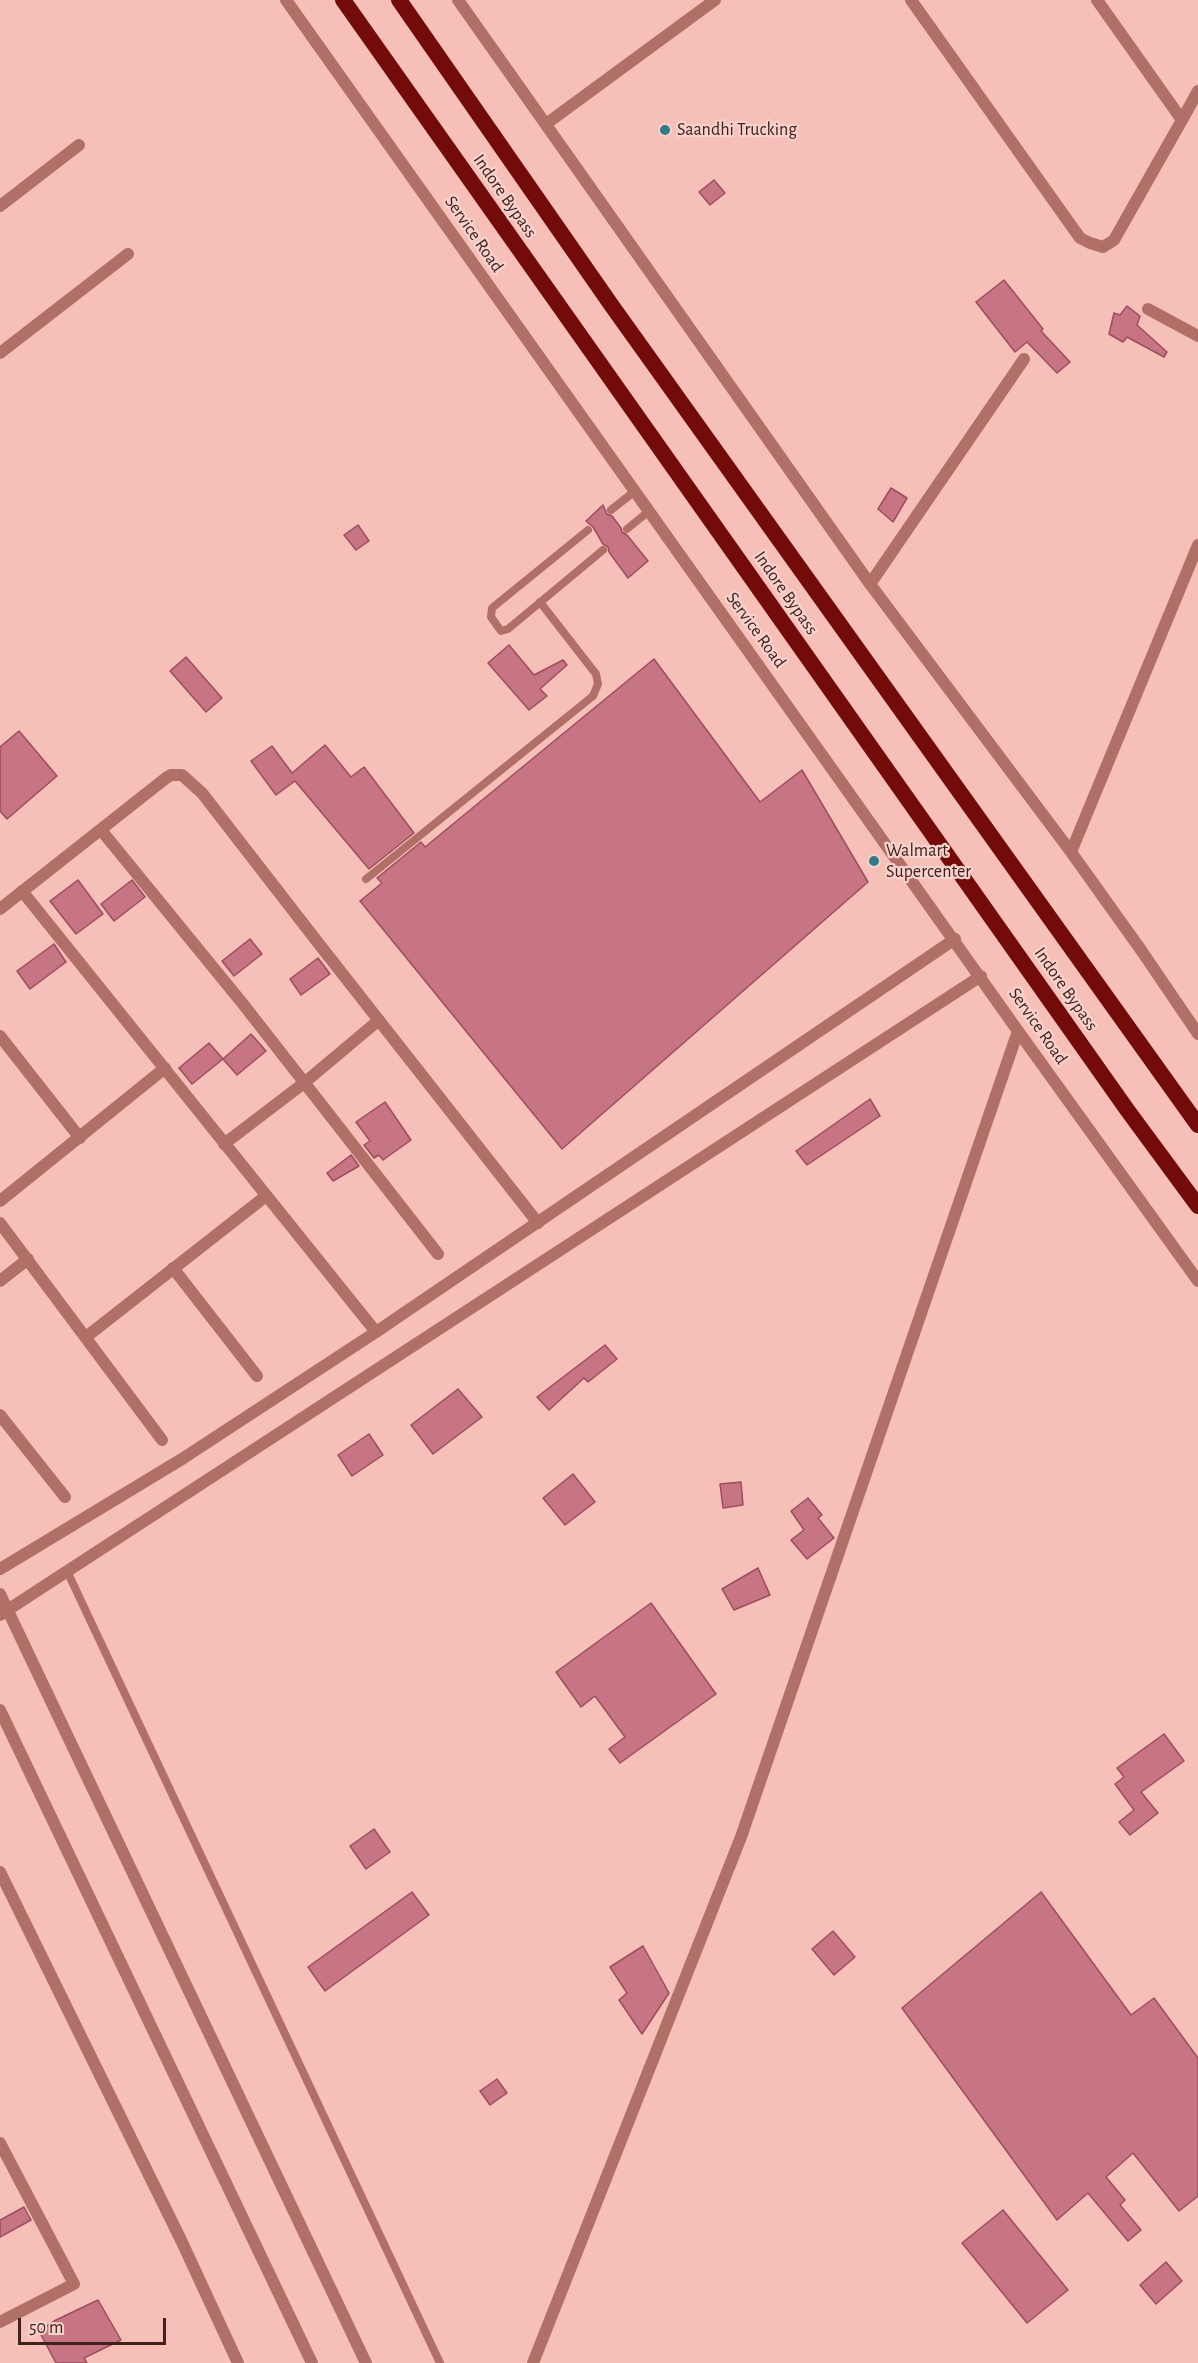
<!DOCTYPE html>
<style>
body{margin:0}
#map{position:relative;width:1198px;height:2363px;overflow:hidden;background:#f6c0b8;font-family:"Alegreya Sans",sans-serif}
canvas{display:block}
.scale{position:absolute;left:18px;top:2318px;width:148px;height:27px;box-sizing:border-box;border:3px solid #42211d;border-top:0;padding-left:8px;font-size:18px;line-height:21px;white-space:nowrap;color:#42211d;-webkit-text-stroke:4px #f7d2cd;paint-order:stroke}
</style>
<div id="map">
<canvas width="1198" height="2363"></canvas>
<div class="scale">50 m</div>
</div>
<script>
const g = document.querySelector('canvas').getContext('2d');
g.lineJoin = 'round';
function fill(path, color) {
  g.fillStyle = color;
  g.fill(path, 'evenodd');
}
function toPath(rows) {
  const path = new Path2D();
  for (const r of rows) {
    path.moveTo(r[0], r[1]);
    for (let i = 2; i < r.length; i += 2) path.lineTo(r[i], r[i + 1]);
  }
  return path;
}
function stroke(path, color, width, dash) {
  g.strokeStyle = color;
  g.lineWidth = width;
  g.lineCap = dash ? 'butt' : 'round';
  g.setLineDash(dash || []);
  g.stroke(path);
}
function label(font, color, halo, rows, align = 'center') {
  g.font = font + ' "Alegreya Sans",sans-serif';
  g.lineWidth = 4.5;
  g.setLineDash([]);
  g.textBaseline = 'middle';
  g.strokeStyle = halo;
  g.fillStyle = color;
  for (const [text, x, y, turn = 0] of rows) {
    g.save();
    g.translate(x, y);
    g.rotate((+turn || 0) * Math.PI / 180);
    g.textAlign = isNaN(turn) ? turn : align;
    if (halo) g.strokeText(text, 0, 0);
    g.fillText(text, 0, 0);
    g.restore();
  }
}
const building = toPath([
 [714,180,725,193,710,205,699,192,714,180],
 [1004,280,1043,329,1041,331,1070,362,1057,373,1027,342,1015,352,976,302,1004,280],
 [1127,306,1140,316,1137,325,1167,352,1164,357,1127,337,1123,342,1109,334,1114,313,1120,315,1127,306],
 [891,488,907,498,893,522,878,509,891,488],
 [603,505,607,514,612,516,621,528,622,532,627,535,648,561,628,578,609,552,608,547,603,544,593,527,586,521,603,505],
 [358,525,369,541,356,550,344,535,358,525],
 [509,645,534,675,563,660,567,665,540,689,547,696,529,710,488,663,509,645],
 [186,657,222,698,206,712,170,671,186,657],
 [654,659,760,802,802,770,868,882,562,1149,360,901,382,883,377,878,421,842,425,847,654,659],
 [19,731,57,776,7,819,0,811,0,747,19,731],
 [325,745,351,777,364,767,414,833,369,869,295,781,276,795,251,761,272,746,292,773,325,745],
 [78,880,103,914,76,934,50,901,78,880],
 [132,880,145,897,114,921,101,904,132,880],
 [250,939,262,954,234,976,222,961,250,939],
 [54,944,66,962,30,989,17,971,54,944],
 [318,958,330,974,301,995,290,979,318,958],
 [251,1034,266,1051,237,1075,223,1059,251,1034],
 [209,1043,223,1059,192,1084,179,1068,209,1043],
 [870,1099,880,1116,807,1165,796,1151,870,1099],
 [385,1102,411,1140,383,1160,379,1155,374,1158,364,1145,370,1141,356,1122,385,1102],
 [351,1155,359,1166,333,1181,327,1173,351,1155],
 [605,1345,617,1359,588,1382,584,1378,549,1410,537,1397,605,1345],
 [458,1389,482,1417,433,1454,411,1425,458,1389],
 [369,1434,383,1455,352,1476,338,1455,369,1434],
 [573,1474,595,1502,565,1525,543,1498,573,1474],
 [741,1482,743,1505,723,1508,720,1484,741,1482],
 [808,1498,822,1515,818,1518,834,1538,807,1559,791,1540,804,1530,791,1511,808,1498],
 [758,1568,770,1595,734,1610,722,1589,758,1568],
 [651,1603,716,1694,620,1763,609,1749,625,1737,595,1696,581,1707,556,1672,651,1603],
 [1164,1734,1184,1761,1141,1792,1158,1813,1130,1835,1119,1822,1134,1810,1115,1784,1124,1777,1117,1768,1164,1734],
 [374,1829,390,1852,366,1869,350,1846,374,1829],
 [412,1892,429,1915,325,1991,308,1967,412,1892],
 [1041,1892,1131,2015,1154,1998,1198,2058,1198,2196,1179,2211,1133,2153,1106,2177,1125,2200,1120,2205,1141,2230,1128,2241,1088,2193,1057,2220,902,2008,1041,1892],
 [833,1931,855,1957,834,1975,812,1949,833,1931],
 [643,1946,669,1993,642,2034,619,2000,627,1993,610,1967,643,1946],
 [497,2079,507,2093,490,2105,480,2091,497,2079],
 [24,2207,31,2220,0,2237,0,2220,24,2207],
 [1003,2210,1068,2290,1027,2323,962,2243,1003,2210],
 [1166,2262,1182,2281,1156,2304,1140,2285,1166,2262],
 [98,2300,121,2340,84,2358,87,2363,56,2363,39,2331,56,2320,98,2300]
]);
fill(building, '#c77484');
stroke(building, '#9c4e5e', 1.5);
stroke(toPath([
 [611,510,635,491],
 [627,529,649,511],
 [588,530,492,608,491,617,501,631,508,629,603,550],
 [366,879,593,696,598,684,596,674,540,602],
 [67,1571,440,2363]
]), '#b07067', 8);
stroke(toPath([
 [911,0,1080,238,1090,243,1103,247,1114,240,1182,120],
 [1097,0,1182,120,1198,91],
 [546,124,715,0],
 [0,206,79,145],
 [1148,309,1198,336],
 [0,353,128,254],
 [870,584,1024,359],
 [101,830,243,1004,438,1254],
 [22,891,376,1332],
 [0,909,166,778,171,775,182,775,202,793,319,944,538,1223],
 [0,1036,80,1138],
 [224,1144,304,1083,379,1020],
 [0,1201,165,1068],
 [0,1223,162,1440],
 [173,1268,257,1376],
 [0,1281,28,1259],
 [86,1337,266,1196],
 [0,1415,65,1497],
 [0,2143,74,2284,0,2322]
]), '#b07067', 12);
stroke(toPath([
 [286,0,1018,1031,1198,1281],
 [458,0,870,584,1071,852,1141,950,1198,1034],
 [1071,852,1198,545],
 [0,1569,182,1459,376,1332,955,939],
 [0,1594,366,2363],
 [0,1615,981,976],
 [0,1710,312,2363],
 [0,1872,181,2240,238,2363],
 [533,2363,741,1837,1018,1031]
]), '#b07067', 12);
stroke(toPath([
 [343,0,1128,1111,1198,1206],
 [399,0,612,306,1198,1125]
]), '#730b0a', 16);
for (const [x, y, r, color] of [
 [665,130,6,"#337a84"],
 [874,861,6,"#337a84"]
]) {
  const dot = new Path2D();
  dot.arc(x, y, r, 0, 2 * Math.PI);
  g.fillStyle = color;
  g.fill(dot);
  stroke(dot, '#f7d2cd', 2);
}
label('18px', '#42211d', '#f7d2cd', [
 ["Saandhi Trucking",677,130],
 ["Walmart",886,851],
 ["Supercenter",886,872]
], 'left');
label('18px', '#42211d', '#f7d2cd', [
 ["Indore Bypass",505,196,55],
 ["Service Road",474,234,55],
 ["Indore Bypass",786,593,55],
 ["Service Road",756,630,54],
 ["Indore Bypass",1066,989,55],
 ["Service Road",1038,1026,55]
]);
</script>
